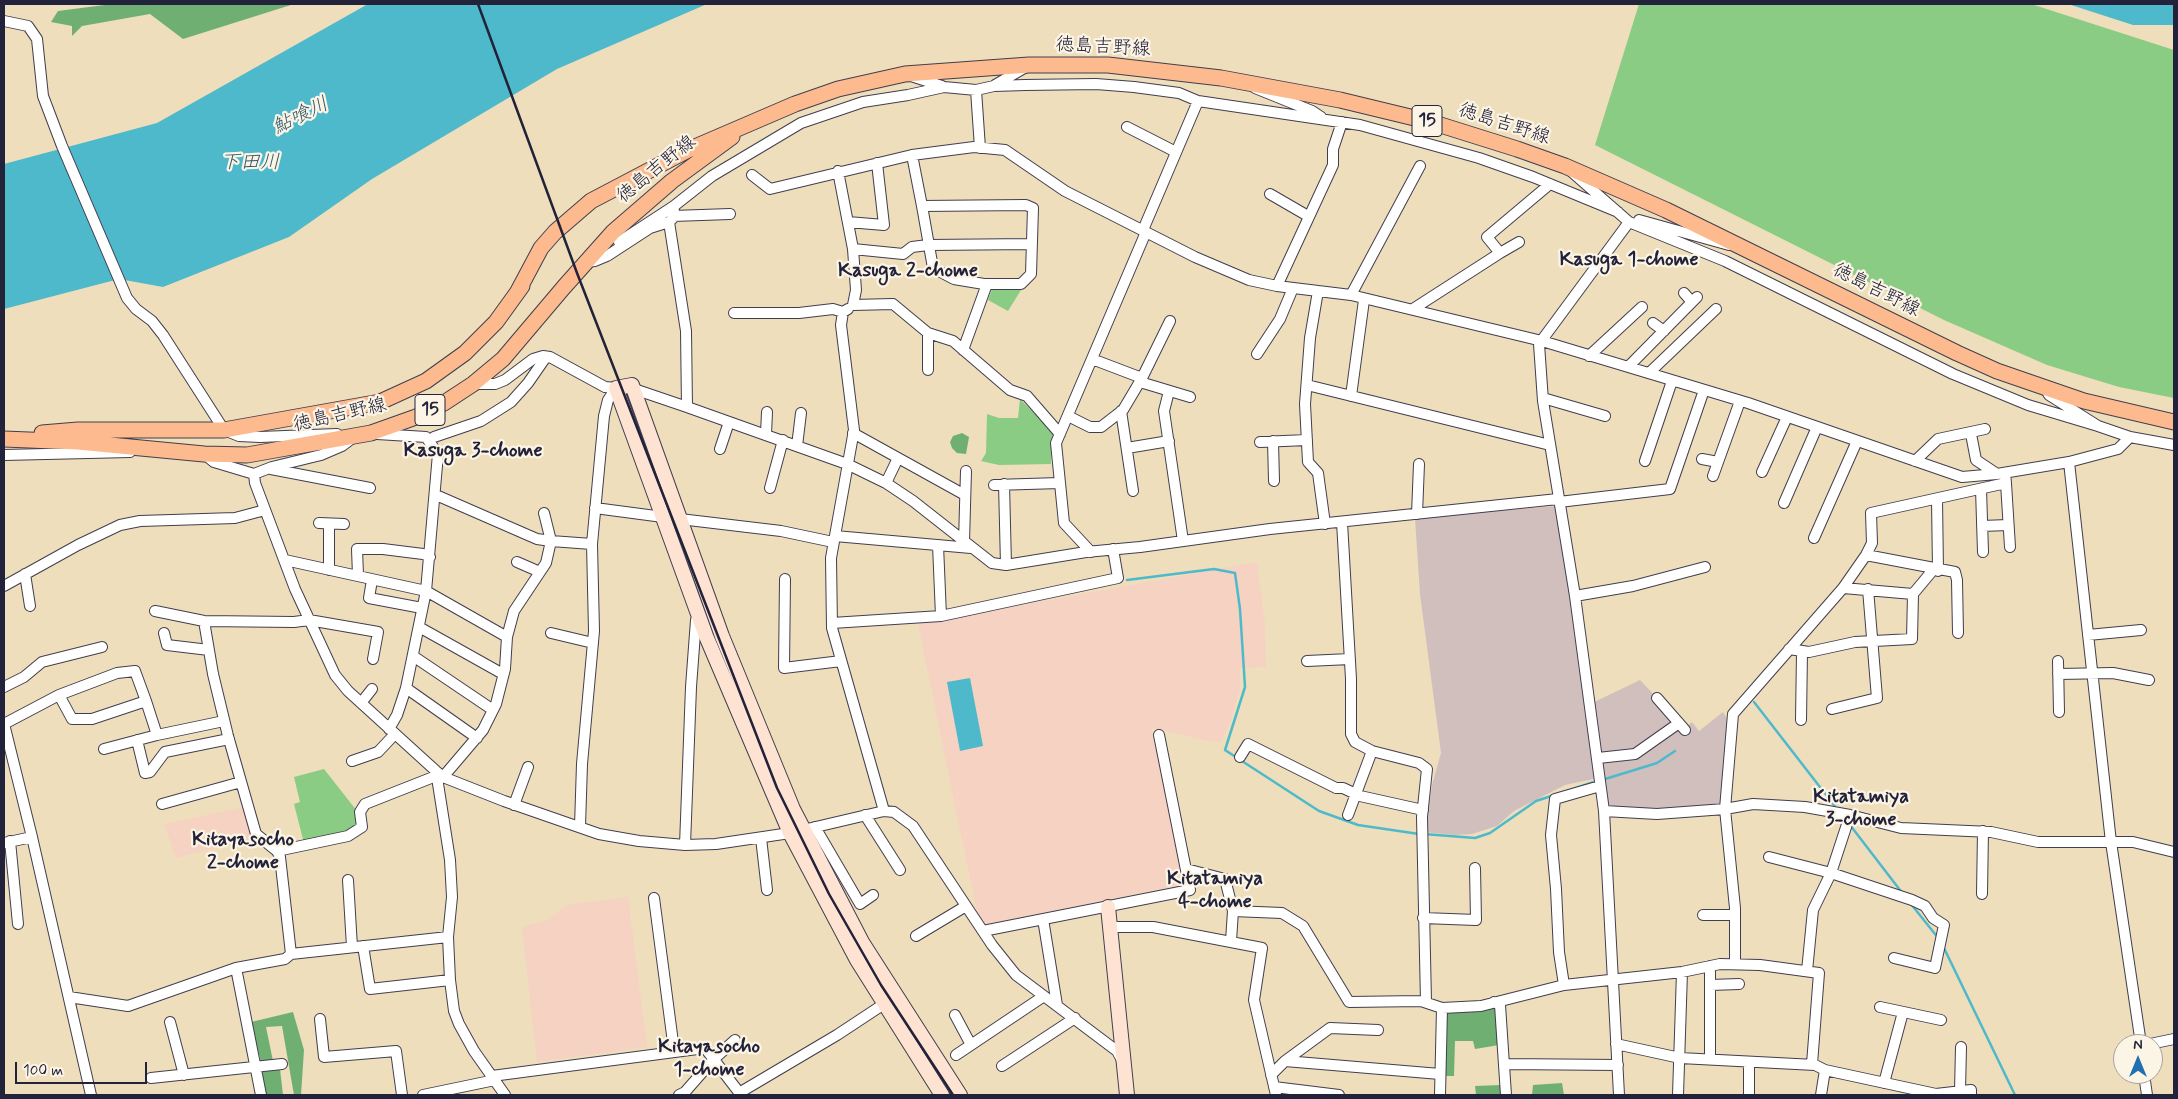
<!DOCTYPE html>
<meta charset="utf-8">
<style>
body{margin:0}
#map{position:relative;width:2178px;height:1099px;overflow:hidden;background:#eedebb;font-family:Mynerve,sans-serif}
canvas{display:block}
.frame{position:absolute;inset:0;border:5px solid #22223b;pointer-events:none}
.north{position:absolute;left:2113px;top:1034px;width:50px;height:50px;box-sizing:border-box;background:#fcf5e5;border:1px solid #a5a1a1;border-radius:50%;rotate:0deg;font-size:14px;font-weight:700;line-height:20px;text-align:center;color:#22223b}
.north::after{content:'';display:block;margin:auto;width:18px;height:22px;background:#1f6fb2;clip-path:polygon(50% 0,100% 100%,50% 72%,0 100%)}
.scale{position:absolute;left:15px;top:1062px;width:132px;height:22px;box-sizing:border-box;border:2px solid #22223b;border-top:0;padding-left:6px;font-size:15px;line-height:18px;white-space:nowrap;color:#22223b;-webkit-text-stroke:4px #fcf5e5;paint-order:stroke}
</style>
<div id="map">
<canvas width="2178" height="1099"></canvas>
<div class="frame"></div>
<div class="north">N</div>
<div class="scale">100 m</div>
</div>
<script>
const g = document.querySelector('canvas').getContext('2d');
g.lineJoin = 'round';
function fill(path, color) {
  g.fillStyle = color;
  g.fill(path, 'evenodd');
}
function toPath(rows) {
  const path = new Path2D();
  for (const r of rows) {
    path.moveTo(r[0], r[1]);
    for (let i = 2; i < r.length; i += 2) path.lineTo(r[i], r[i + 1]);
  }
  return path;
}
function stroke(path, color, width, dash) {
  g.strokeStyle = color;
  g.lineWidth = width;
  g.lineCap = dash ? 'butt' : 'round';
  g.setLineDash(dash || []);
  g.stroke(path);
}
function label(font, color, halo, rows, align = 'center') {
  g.font = font + ' Mynerve,"Klee One",sans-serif';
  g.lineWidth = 4.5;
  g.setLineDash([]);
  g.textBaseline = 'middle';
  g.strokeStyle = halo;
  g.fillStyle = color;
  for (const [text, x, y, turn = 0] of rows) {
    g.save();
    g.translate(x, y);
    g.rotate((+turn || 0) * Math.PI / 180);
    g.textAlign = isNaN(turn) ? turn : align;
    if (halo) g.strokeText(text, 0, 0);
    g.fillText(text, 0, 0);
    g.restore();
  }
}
fill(toPath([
 [1257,562,1265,624,1266,667,1240,668,1240,690,1228,728,1220,743,1151,728,1185,884,984,925,976,908,918,624],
 [245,807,255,838,176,858,164,824],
 [628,897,647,1047,537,1062,522,927,549,920,566,905]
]), '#f5d2c2');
fill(toPath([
 [1556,506,1586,706,1640,680,1685,728,1692,722,1699,731,1723,712,1729,722,1721,808,1606,811,1603,777,1565,785,1514,811,1497,826,1472,834,1455,835,1425,832,1432,785,1441,753,1420,594,1415,518]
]), '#d1bfbd');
fill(toPath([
 [1639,4,2031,4,2174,50,2174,398,2119,387,2047,365,1944,320,1595,145],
 [1006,287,1021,290,1008,311,988,300,992,289],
 [1020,399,1056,435,1051,442,1051,464,999,465,981,461,986,453,987,414,999,418,1018,418],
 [324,769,357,811,358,821,354,829,304,843,294,804,300,802,294,777]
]), '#8acc84');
fill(toPath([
 [112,4,294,4,183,39,150,14,82,26,72,36,72,26,51,22,58,11],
 [962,433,969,437,966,454,957,453,952,448,950,442,953,436],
 [1495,1008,1499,1045,1475,1049,1473,1041,1455,1041,1454,1076,1442,1076,1445,1010],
 [293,1012,304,1050,301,1095,294,1095,282,1026,266,1027,273,1061,261,1062,251,1022],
 [280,1069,283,1095,265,1095,261,1072],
 [1562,1083,1564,1095,1532,1095,1533,1085],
 [1501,1085,1501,1095,1476,1095,1475,1086]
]), '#6fb072');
fill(toPath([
 [368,4,707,4,557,69,372,179,289,237,163,287,119,279,4,309,4,164,157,123],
 [2068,4,2174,4,2174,25,2133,25],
 [970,678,983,746,960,751,947,682]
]), '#4eb9cb');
stroke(toPath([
 [1127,580,1214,569,1235,573,1240,609,1245,687,1225,750,1319,811,1358,825,1419,834],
 [1754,702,1837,809],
 [1602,780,1657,763,1675,751],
 [1850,825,1903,894],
 [1424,834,1475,838,1490,833,1536,801,1597,781],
 [1911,904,1939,939],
 [1943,946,2015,1095]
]), '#4eb9cb', 2.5);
const street = toPath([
 [4,21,28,26,37,39,43,96,62,146,127,298,136,309,152,321,163,335,224,430,239,436,260,437,337,434],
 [911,76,942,86],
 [995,85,1026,67],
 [1255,88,1312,111,1321,117],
 [976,90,980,148],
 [1342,122,1333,149,1333,165,1277,286,1351,295,1542,341,1748,403,1962,477,1997,474,2069,462],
 [1127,127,1176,152],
 [912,155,922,206,933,268,954,279,984,284,1021,284,1031,274,1033,208,1026,205,922,206],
 [838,171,853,249,903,254,912,247,928,245,1032,244],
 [1573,173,1629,222,1539,344,1543,401,1575,596,1604,811,1619,1095],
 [752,175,770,189,912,155,974,147,1005,150,1065,191,1195,257,1249,280,1277,286],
 [1270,194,1308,216],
 [673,216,730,214],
 [1639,220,1729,245],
 [848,222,884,225,877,163],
 [1629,222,1725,261,1953,374,2028,405,2098,426],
 [1143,230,1198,101],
 [619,242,674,206],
 [853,249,856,290,853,305,893,304,928,333,953,341,1010,390,1027,396,1060,434],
 [1500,253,1519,242],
 [586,262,595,261,607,256,650,228,669,222],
 [1318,291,1310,338,1305,404,1308,462,1318,473,1325,524],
 [1684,293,1692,302],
 [1351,295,1420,166],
 [1413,309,1500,253,1487,237,1550,184],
 [843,312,841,325,854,430,831,558,832,628,884,811],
 [734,313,799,313,833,309,843,312,848,309],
 [1653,323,1664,331],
 [963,350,987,284],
 [1257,354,1280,319,1293,288],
 [1589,356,1642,307],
 [1628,367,1697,297],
 [928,370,928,333],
 [1649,373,1716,309],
 [1142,378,1170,321],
 [1140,382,1190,397],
 [473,384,495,384,505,380,533,359,543,356,550,357,605,387,616,388,608,400,604,416,592,544,594,631,582,764,580,826],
 [1307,385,1550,445],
 [634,389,687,407],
 [2046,389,2049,395,2098,426,2130,437,2174,445],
 [1169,391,1164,411,1183,541],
 [1351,396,1364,300],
 [1543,398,1605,416],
 [1121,411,1133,491],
 [1068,416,1090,427,1101,427,1123,410,1142,378,1092,359],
 [853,433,965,495],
 [377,434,426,437,438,454,426,591,507,637,514,611,546,563,551,541,592,544],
 [766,434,767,412],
 [1971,434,1976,460,1997,474],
 [354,437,342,446,321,455,272,467,254,474,255,483,295,589,335,675,348,691,436,771,443,777,504,801,599,834,639,841,685,845,716,844,790,833,884,811,894,812,913,826,992,945,1016,975,1117,1051,1123,1062],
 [434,437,481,421,511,402,528,383,546,357],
 [1273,441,1274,481],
 [1260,442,1307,440],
 [797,446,801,413],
 [1127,448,1169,441],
 [720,449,729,422],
 [204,454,214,462,254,474],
 [4,455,130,452],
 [1702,459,1718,462],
 [1645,461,1672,381],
 [1915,461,1938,439,1985,429],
 [271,469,370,488],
 [1762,472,1787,417],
 [1713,476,1740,401],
 [886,483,898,458],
 [2006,483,2010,547],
 [1004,484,1006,565],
 [994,485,1060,483],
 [770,488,783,440],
 [1981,489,1983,552],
 [436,495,537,539,551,541,544,513],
 [1558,499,1270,529,1140,547,1086,552,1006,565,992,563,913,501,886,483,847,464,687,407,686,331,669,222,673,218,674,206,712,176,801,123,863,102,908,95,944,87,976,90,994,86,1025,85,1096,84,1134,87,1179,93,1198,101,1360,125,1479,158,1533,177,1618,212],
 [1937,499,1938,571],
 [1559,502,1670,489,1704,390],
 [1784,503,1817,427],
 [595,508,663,517],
 [1417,514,1419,464],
 [680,519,781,531,833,542],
 [1342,522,1351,679,1351,734,1355,742,1372,751,1419,763,1427,769,1422,817,1426,1002],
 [319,523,344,524],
 [329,524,329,570],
 [1982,526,2008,525],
 [835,536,971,548],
 [1814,538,1857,441],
 [964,542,966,471],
 [938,545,941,616],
 [1091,552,1064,523,1056,443,1146,232],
 [1866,555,1955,572,1957,580,1958,633],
 [285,560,426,591,406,688,397,715,389,729],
 [517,562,540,572],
 [25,574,30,606],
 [358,575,357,549,383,549,423,554,430,557],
 [785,579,784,668,841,661],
 [372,580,369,598,422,608],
 [4,586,78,545,120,525,140,521,235,518,265,510],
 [1913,594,1933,570],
 [1575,596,1633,586,1705,567],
 [155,611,204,621,294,622,309,620,378,632,373,659],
 [204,621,213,674,228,736,256,834,277,851,280,857,291,954],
 [832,623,941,616,1118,578,1113,549],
 [419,627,503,674],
 [164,633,167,645,209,650],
 [551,633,593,643],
 [2088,635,2141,630],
 [1789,649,1809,652,1855,642,1912,639,1913,594,1843,588],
 [413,656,493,710],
 [1307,661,1350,659],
 [2058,661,2059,712],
 [2058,674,2113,673,2149,680],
 [4,687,24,677,42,662,102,647],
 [406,688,477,738],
 [1657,698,1685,730],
 [146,701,92,719,72,719,59,695,117,673,135,671,146,701,157,735,224,721],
 [361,703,372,689],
 [1832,709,1877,698,1868,589],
 [1801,720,1802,652],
 [4,724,59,695],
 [137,740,145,773,150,772,165,752,229,739],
 [104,749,157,735],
 [1240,757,1248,744,1336,788,1343,788,1360,796,1423,810],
 [1598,758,1635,754,1679,723],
 [352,761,378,752,394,735],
 [436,771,450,860,452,897,448,937,450,980,454,1011,459,1024,474,1051,505,1095],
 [443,777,483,730,496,704,505,669,507,637],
 [162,804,241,782],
 [514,805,528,767],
 [1604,811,1657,814,1725,809,1733,714,1843,588,1866,555,1872,543,1871,513,2006,483,2005,473],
 [865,815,900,870],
 [1348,815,1372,751],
 [815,827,860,904,873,895],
 [32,837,91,1095],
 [761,838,767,890],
 [10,841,18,924],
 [4,843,32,837,4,724],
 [685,845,691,687,696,620,699,615],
 [277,851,348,836,362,827,360,812,365,804,436,776],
 [1769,857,1831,873,1912,900,1925,906,1933,918,1944,925,1935,968,1894,958],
 [1186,869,1225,879,1233,911],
 [348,880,352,947],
 [1982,894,1983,831],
 [654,898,674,1050],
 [1703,915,1735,915],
 [1423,918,1476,920,1475,868],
 [1043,919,1057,1005],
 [1110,927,1153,927,1262,948,1254,1000,1276,1095],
 [983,931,1190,890,1159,735],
 [916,936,966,906],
 [1231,941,1233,911,1282,913,1303,926,1349,1002,1421,1001,1442,1008,1481,1006,1564,985,1682,972,1720,964,1760,965,1819,973,1812,1064],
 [363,946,370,989,450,980],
 [1735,964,1735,908,1725,809,1753,804,1805,807,1850,815,1901,828,1991,832,2038,842,2111,842,2069,462,2118,449,2130,437],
 [236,968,261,1095],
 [1807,971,1813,910,1831,873,1850,815],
 [1564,985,1559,952,1556,889,1551,835,1555,799,1600,786],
 [1710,985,1739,984],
 [69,997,128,1006,236,968,285,959,291,954,448,937],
 [1494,1002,1500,1005,1506,1095],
 [1880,1007,1941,1020],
 [955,1015,971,1045],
 [320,1019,324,1057,396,1051,402,1095],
 [170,1022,184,1075],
 [1616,1044,1680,1058,1815,1065,1825,1070,1936,1094,1971,1090,1971,1095],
 [2141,1044,2111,842,2133,842,2174,852],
 [2150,1044,2174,1039],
 [956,1055,1044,996],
 [1710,1059,1710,966],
 [1285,1061,1330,1028,1378,1030],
 [1749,1062,1749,1095],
 [1504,1064,1618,1065],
 [1002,1066,1075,1018],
 [2144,1074,2147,1095],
 [1271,1075,1285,1061,1440,1074],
 [492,1076,705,1048,741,1095],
 [151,1078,282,1064],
 [1884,1083,1903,1012],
 [1274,1087,1339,1095],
 [1960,1091,1961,1047],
 [739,1093,837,1035,884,1004],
 [423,1095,495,1080],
 [679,1095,685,1092,714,1059,735,1040],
 [1440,1095,1442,1008],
 [1678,1095,1682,972],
 [1821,1095,1825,1070]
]);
const secondary = toPath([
 [1108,907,1127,1095],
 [942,1095,857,960,790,833,706,636,616,388,632,385,722,636,793,809,862,942,960,1095]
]);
const primary = toPath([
 [517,293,541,248,555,232,591,201,688,150,795,104,838,89,905,74,1029,65,1108,65,1221,78,1340,100,1431,122,1517,149,1565,166,1666,210,1957,353,1997,371,2084,401,2174,422],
 [42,433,78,430,224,430,380,402,426,381,465,353,496,322,522,286],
 [4,439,78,442,204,454,247,455,371,433,416,417,444,403,473,384,503,359,564,287,613,232,672,181,732,137]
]);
stroke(street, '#413e4e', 12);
stroke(secondary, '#413e4e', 16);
stroke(primary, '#413e4e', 17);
stroke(street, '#fff', 10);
stroke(secondary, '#fee3d2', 14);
stroke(primary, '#fcba8e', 15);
stroke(toPath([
 [478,4,577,273,777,788,829,894,881,985,953,1095]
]), '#22223b', 2.5);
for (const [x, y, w] of [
 [1427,121,30],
 [430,410,30]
]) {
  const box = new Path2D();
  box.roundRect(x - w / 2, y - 15.5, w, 31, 4);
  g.fillStyle = '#fcf5e5';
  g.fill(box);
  stroke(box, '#22223b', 1);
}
label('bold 18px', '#22223b', null, [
 ["15",1427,121],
 ["15",430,410]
]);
label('19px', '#22223b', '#fcf5e5', [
 ["徳島吉野線",1103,48,3],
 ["徳島吉野線",1504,125,18],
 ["徳島吉野線",657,170,-39],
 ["徳島吉野線",1876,291,27],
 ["徳島吉野線",340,416,-13]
]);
label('italic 20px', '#31576d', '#fcf5e5', [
 ["鮎喰川",301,117,-26],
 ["下田川",250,164]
]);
label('bold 20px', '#22223b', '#fcf5e5', [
 ["Kasuga 1-chome",1629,261],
 ["Kasuga 2-chome",908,272],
 ["Kasuga 3-chome",473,452],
 ["Kitatamiya",1861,798],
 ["3-chome",1861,821],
 ["Kitayasocho",243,841],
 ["2-chome",243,864],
 ["Kitatamiya",1215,880],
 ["4-chome",1215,903],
 ["Kitayasocho",709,1048],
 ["1-chome",709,1071]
]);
</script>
